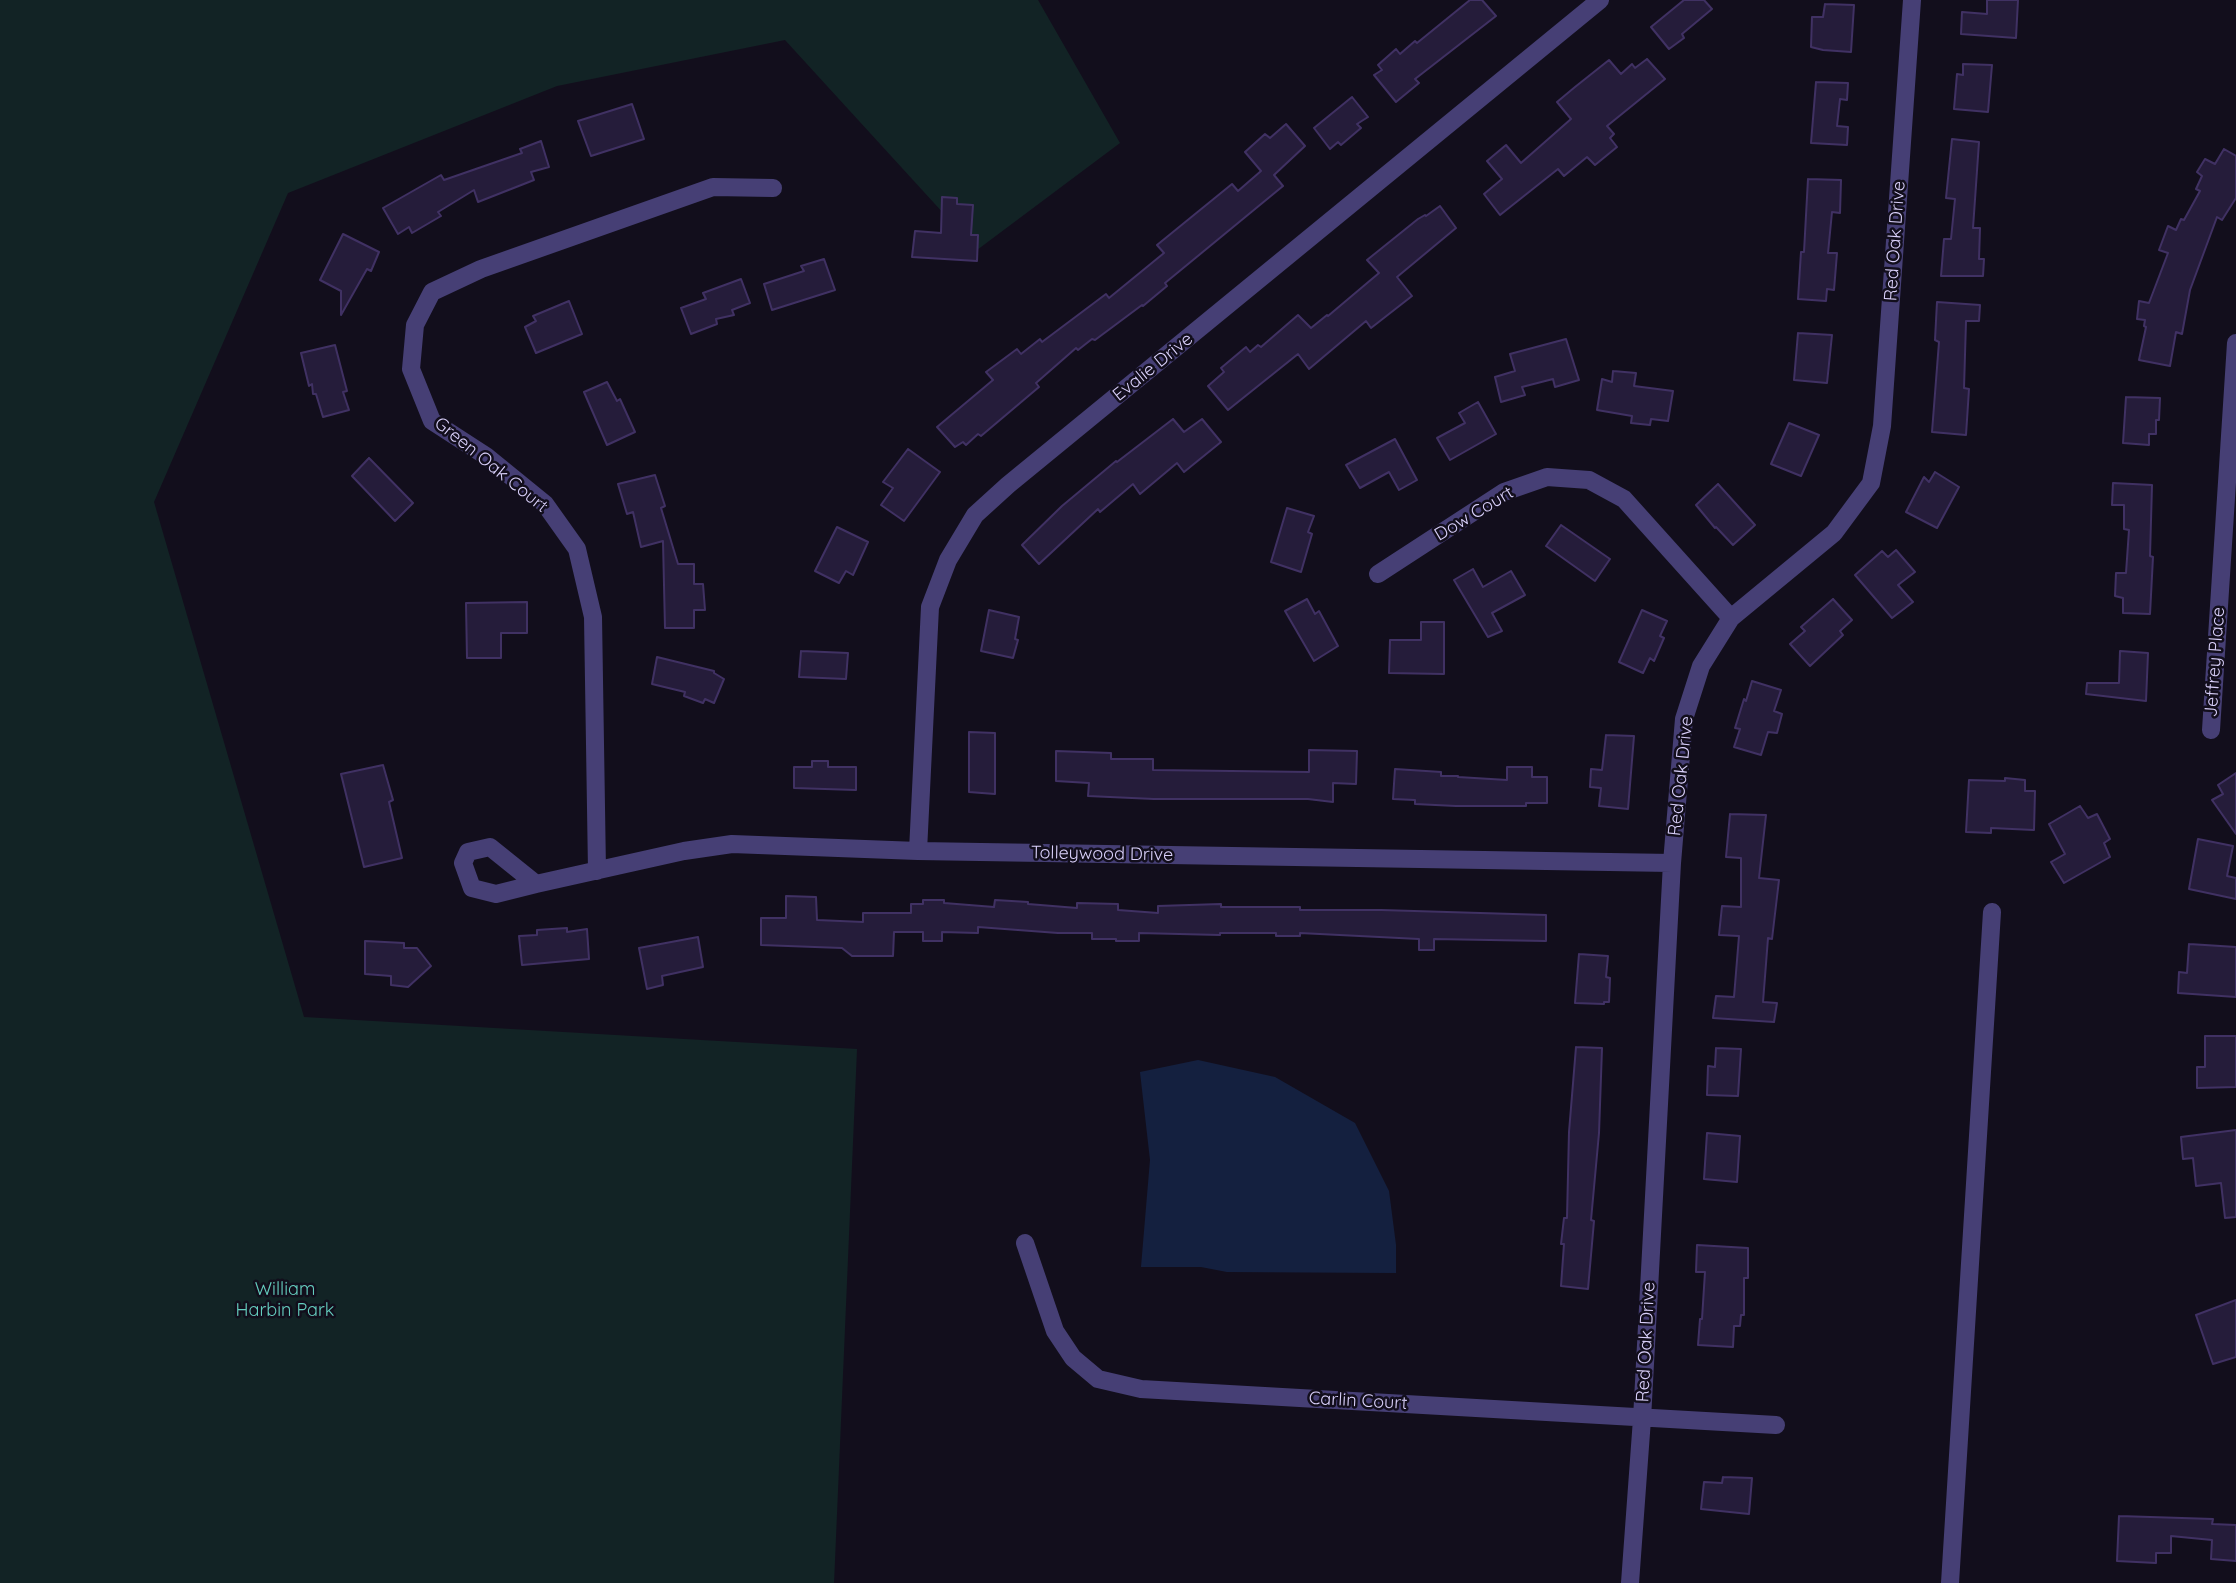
<!DOCTYPE html>
<style>
body{margin:0}
canvas{display:block;background:#120e1c}
</style>
<canvas width="2236" height="1583"></canvas>
<script>
const g = document.querySelector('canvas').getContext('2d');
g.lineJoin = 'round';
function fill(path, color) {
  g.fillStyle = color;
  g.fill(path, 'evenodd');
}
function toPath(rows) {
  const path = new Path2D();
  for (const r of rows) {
    path.moveTo(r[0], r[1]);
    for (let i = 2; i < r.length; i += 2) path.lineTo(r[i], r[i + 1]);
  }
  return path;
}
function stroke(path, color, width, dash) {
  g.strokeStyle = color;
  g.lineWidth = width;
  g.lineCap = dash ? 'butt' : 'round';
  g.setLineDash(dash || []);
  g.stroke(path);
}
function label(font, color, halo, rows, align = 'center') {
  g.font = font + ' Quicksand,sans-serif';
  g.lineWidth = 5;
  g.setLineDash([]);
  g.textBaseline = 'middle';
  g.strokeStyle = halo;
  g.fillStyle = color;
  for (const [text, x, y, turn = 0] of rows) {
    g.save();
    g.translate(x, y);
    g.rotate((+turn || 0) * Math.PI / 180);
    g.textAlign = isNaN(turn) ? turn : align;
    if (halo) g.strokeText(text, 0, 0);
    g.fillText(text, 0, 0);
    g.restore();
  }
}
fill(toPath([
 [0,0,1038,0,1120,143,977,250,785,40,557,86,288,193,154,502,304,1017,857,1049,834,1583,0,1583]
]), '#122325');
fill(toPath([
 [1198,1060,1275,1077,1355,1123,1389,1191,1396,1245,1396,1273,1227,1272,1201,1267,1141,1267,1150,1160,1140,1072]
]), '#14203f');
const building = toPath([
 [1470,0,1482,0,1496,16,1415,79,1419,83,1396,102,1374,75,1382,70,1378,65,1396,49,1400,54,1415,41,1417,43,1470,0],
 [1684,0,1704,0,1712,9,1682,34,1684,38,1669,49,1651,27,1684,0],
 [1987,0,2018,0,2016,38,1961,34,1962,12,1987,14,1987,0],
 [1825,4,1854,5,1851,52,1823,50,1811,47,1812,17,1823,17,1825,4],
 [1647,59,1665,79,1607,126,1614,134,1610,138,1617,147,1595,165,1587,157,1564,176,1558,169,1500,215,1484,194,1502,179,1487,161,1506,145,1521,163,1571,119,1557,102,1575,87,1609,60,1621,74,1632,64,1635,68,1647,59],
 [1963,64,1992,65,1988,112,1954,109,1957,74,1963,75,1963,64],
 [1816,82,1848,83,1847,100,1840,99,1837,126,1848,127,1847,145,1811,143,1816,82],
 [1352,97,1368,117,1357,124,1361,128,1341,145,1338,142,1330,149,1314,128,1352,97],
 [632,104,644,139,591,156,578,121,632,104],
 [1286,124,1305,146,1274,175,1283,186,1165,283,1167,286,1143,306,1142,305,1095,340,1092,339,1078,350,1076,348,1036,383,1039,387,981,436,978,434,966,445,963,442,955,447,937,427,993,380,986,372,1017,349,1021,354,1040,339,1042,342,1106,294,1109,298,1164,253,1157,245,1232,184,1238,191,1261,171,1245,152,1265,134,1270,138,1286,124],
 [1952,139,1979,142,1973,228,1980,228,1979,259,1984,259,1983,276,1941,276,1944,239,1951,239,1955,199,1946,198,1952,139],
 [541,141,549,167,531,172,534,180,478,202,474,190,438,212,441,216,412,233,409,227,398,234,383,208,441,175,444,180,522,153,520,149,541,141],
 [2224,149,2236,156,2236,198,2222,220,2217,217,2190,290,2182,334,2176,332,2170,366,2139,360,2146,327,2144,326,2145,320,2137,319,2139,301,2149,303,2168,253,2159,250,2168,226,2176,230,2181,219,2184,220,2200,191,2196,189,2202,176,2197,172,2205,159,2215,164,2224,149],
 [1808,179,1841,180,1840,213,1832,212,1828,253,1837,253,1834,290,1827,289,1826,301,1798,299,1801,252,1804,252,1808,179],
 [942,197,957,198,957,204,973,205,971,235,978,235,977,261,912,257,915,231,941,233,942,197],
 [1440,206,1456,228,1397,277,1412,296,1371,328,1366,321,1309,369,1298,354,1228,410,1208,386,1224,372,1221,368,1246,347,1250,352,1258,345,1261,347,1298,315,1311,328,1327,315,1328,316,1379,273,1367,260,1418,219,1425,215,1426,216,1440,206],
 [343,234,379,252,371,271,367,269,341,315,341,291,320,280,343,234],
 [824,259,835,290,772,310,764,284,804,271,801,266,824,259],
 [741,279,750,303,732,310,734,315,716,319,717,324,691,334,681,308,706,299,703,293,741,279],
 [569,301,582,334,536,353,525,327,536,321,533,316,569,301],
 [1937,302,1980,305,1979,321,1966,321,1964,388,1969,389,1966,435,1932,432,1939,342,1935,340,1937,302],
 [1798,333,1832,335,1827,383,1794,380,1798,333],
 [1566,339,1579,380,1555,387,1553,379,1522,387,1525,395,1501,402,1495,377,1515,371,1510,354,1566,339],
 [335,345,347,391,343,392,349,410,323,417,316,394,313,394,312,384,309,386,301,353,335,345],
 [1613,371,1636,373,1634,386,1673,391,1668,421,1651,419,1650,425,1631,423,1632,416,1597,410,1602,379,1612,382,1613,371],
 [607,382,617,401,620,399,635,432,607,445,584,392,607,382],
 [2126,397,2160,398,2159,420,2156,420,2156,434,2149,434,2149,445,2123,443,2126,397],
 [1478,402,1496,434,1450,460,1437,438,1465,423,1459,413,1478,402],
 [1173,419,1184,432,1202,419,1221,442,1184,472,1177,463,1140,494,1133,484,1100,512,1098,509,1039,564,1022,545,1062,506,1116,461,1117,462,1173,419],
 [1789,423,1819,435,1801,476,1771,464,1789,423],
 [1395,439,1417,480,1399,490,1389,472,1360,488,1346,465,1395,439],
 [908,449,940,472,904,521,881,505,893,488,883,482,908,449],
 [369,458,413,503,395,521,352,476,369,458],
 [1935,472,1959,487,1937,528,1906,512,1924,477,1929,482,1935,472],
 [655,475,665,506,661,508,678,564,694,564,694,584,703,584,705,610,694,610,694,628,665,628,663,541,641,547,633,512,627,514,618,484,655,475],
 [2113,483,2152,485,2150,556,2153,557,2150,614,2123,613,2123,598,2115,596,2116,573,2126,573,2129,530,2124,529,2124,505,2112,505,2113,483],
 [1718,484,1755,525,1733,545,1716,527,1715,528,1696,505,1718,484],
 [1287,508,1314,516,1308,532,1312,534,1301,572,1271,562,1287,508],
 [1561,525,1610,559,1595,581,1546,546,1561,525],
 [837,527,868,542,853,575,846,571,839,583,815,571,837,527],
 [1896,550,1915,572,1898,585,1913,602,1892,618,1855,575,1882,551,1888,557,1896,550],
 [1473,569,1483,587,1511,571,1525,595,1492,613,1502,631,1488,637,1454,580,1473,569],
 [1307,599,1315,614,1319,611,1338,646,1314,661,1285,611,1307,599],
 [1833,599,1852,620,1840,631,1843,635,1810,666,1790,644,1805,631,1801,627,1833,599],
 [527,602,527,633,501,633,501,658,467,658,466,603,527,602],
 [989,610,1019,617,1015,639,1018,640,1013,658,981,651,989,610],
 [1642,610,1667,621,1660,636,1664,638,1654,661,1650,658,1643,673,1619,662,1642,610],
 [1421,622,1444,622,1444,674,1389,673,1390,640,1421,640,1421,622],
 [801,651,848,653,846,679,799,677,801,651],
 [2120,651,2148,653,2146,701,2086,694,2087,683,2119,683,2120,651],
 [657,657,714,671,714,673,724,679,714,703,705,699,703,703,684,696,685,692,652,684,657,657],
 [1752,681,1781,690,1774,711,1782,714,1777,733,1768,732,1761,755,1734,747,1740,729,1735,728,1744,699,1746,701,1752,681],
 [969,732,995,733,995,794,969,792,969,732],
 [1606,735,1634,736,1628,809,1599,806,1601,788,1590,787,1591,769,1602,770,1606,735],
 [1309,750,1357,751,1356,784,1333,783,1333,802,1308,799,1154,799,1088,796,1089,783,1056,781,1056,751,1111,753,1111,759,1153,759,1153,770,1309,772,1309,750],
 [812,761,828,761,828,767,856,767,856,790,794,788,794,767,812,767,812,761],
 [383,765,393,800,389,802,402,858,364,867,341,774,383,765],
 [1507,767,1532,767,1532,777,1547,777,1547,803,1526,803,1526,806,1456,806,1415,804,1415,800,1393,799,1395,769,1441,772,1441,776,1458,776,1458,777,1507,780,1507,767],
 [2236,773,2236,834,2212,800,2223,794,2218,785,2236,773],
 [2005,778,2025,780,2025,791,2035,791,2034,830,1991,828,1991,833,1966,832,1969,780,2005,781,2005,778],
 [2080,806,2088,818,2097,814,2110,839,2104,843,2110,857,2064,883,2051,862,2065,854,2049,824,2080,806],
 [1730,814,1766,815,1759,878,1779,880,1772,939,1768,938,1763,1002,1777,1003,1774,1022,1713,1018,1716,996,1734,997,1739,936,1719,935,1722,906,1741,907,1741,858,1726,857,1730,814],
 [2198,839,2233,846,2227,876,2236,878,2236,899,2189,889,2198,839],
 [786,896,816,897,817,920,863,922,863,913,911,913,911,904,923,904,923,900,944,900,944,903,994,907,995,900,1028,902,1028,904,1077,908,1077,903,1118,904,1118,910,1158,913,1158,906,1221,904,1221,907,1300,907,1300,910,1381,910,1546,915,1546,941,1434,939,1434,950,1419,950,1419,939,1300,933,1300,936,1276,936,1276,933,1220,933,1220,935,1139,933,1139,941,1116,941,1116,939,1092,939,1092,933,1058,933,978,927,978,933,942,932,942,941,923,941,923,932,894,932,893,956,852,956,842,948,761,945,761,918,786,918,786,896],
 [567,928,567,932,587,929,589,959,522,965,519,936,537,935,537,930,567,928],
 [698,937,703,967,662,976,663,985,647,989,639,948,698,937],
 [365,941,404,943,404,948,417,948,431,966,408,987,391,985,391,976,365,974,365,941],
 [2189,944,2236,947,2236,997,2178,993,2179,972,2187,973,2189,944],
 [1579,954,1608,956,1606,977,1610,978,1609,1002,1604,1002,1604,1004,1575,1003,1579,954],
 [2205,1036,2236,1036,2236,1087,2197,1088,2197,1067,2205,1067,2205,1036],
 [1576,1047,1602,1048,1599,1133,1591,1220,1594,1221,1588,1289,1561,1286,1564,1244,1561,1244,1564,1218,1567,1218,1569,1132,1576,1047],
 [1716,1048,1741,1049,1738,1096,1707,1095,1708,1066,1715,1067,1716,1048],
 [2236,1130,2236,1217,2225,1218,2221,1183,2196,1186,2193,1158,2183,1159,2181,1137,2236,1130],
 [1707,1133,1740,1136,1737,1182,1704,1179,1707,1133],
 [1697,1245,1748,1248,1748,1278,1744,1278,1744,1315,1741,1315,1740,1326,1734,1326,1733,1347,1698,1345,1700,1319,1702,1319,1705,1272,1696,1272,1697,1245],
 [2236,1300,2236,1357,2213,1364,2196,1315,2236,1300],
 [1723,1477,1752,1478,1749,1514,1701,1509,1704,1482,1722,1483,1723,1477],
 [2119,1516,2213,1519,2212,1524,2236,1525,2236,1561,2211,1559,2212,1540,2171,1536,2171,1553,2156,1553,2156,1563,2117,1561,2119,1516]
]);
fill(building, '#251c3a');
stroke(building, '#403163', 2);
stroke(toPath([
 [1378,574,1504,492,1547,477,1589,480,1624,499,1731,618],
 [2211,730,2236,343],
 [918,851,930,607,948,560,975,515,1008,485,1600,0],
 [597,871,593,617,577,549,545,504,486,456,432,421,411,369,415,325,432,292,481,269,713,187,773,188],
 [536,884,496,894,472,888,463,863,468,852,490,847,536,884,684,851,732,844,918,851,1672,863],
 [1025,1243,1055,1331,1073,1358,1098,1379,1141,1389,1776,1425],
 [1630,1583,1642,1419,1672,863,1684,719,1701,666,1731,618,1834,533,1871,483,1882,426,1912,0],
 [1950,1583,1992,912]
]), '#463f75', 18);
label('18px', '#d8cff9', '#120e1c', [
 ["Red Oak Drive",1895,241,-86],
 ["Evalie Drive",1153,367,-39],
 ["Green Oak Court",491,465,39],
 ["Dow Court",1474,514,-31],
 ["Jeffrey Place",2215,662,-86],
 ["Red Oak Drive",1681,776,-84],
 ["Tolleywood Drive",1102,854,1],
 ["Red Oak Drive",1646,1342,-87],
 ["Carlin Court",1358,1401,3]
]);
label('18px', '#65cebf', '#120e1c', [
 ["William",285,1290],
 ["Harbin Park",285,1311]
]);
</script>
